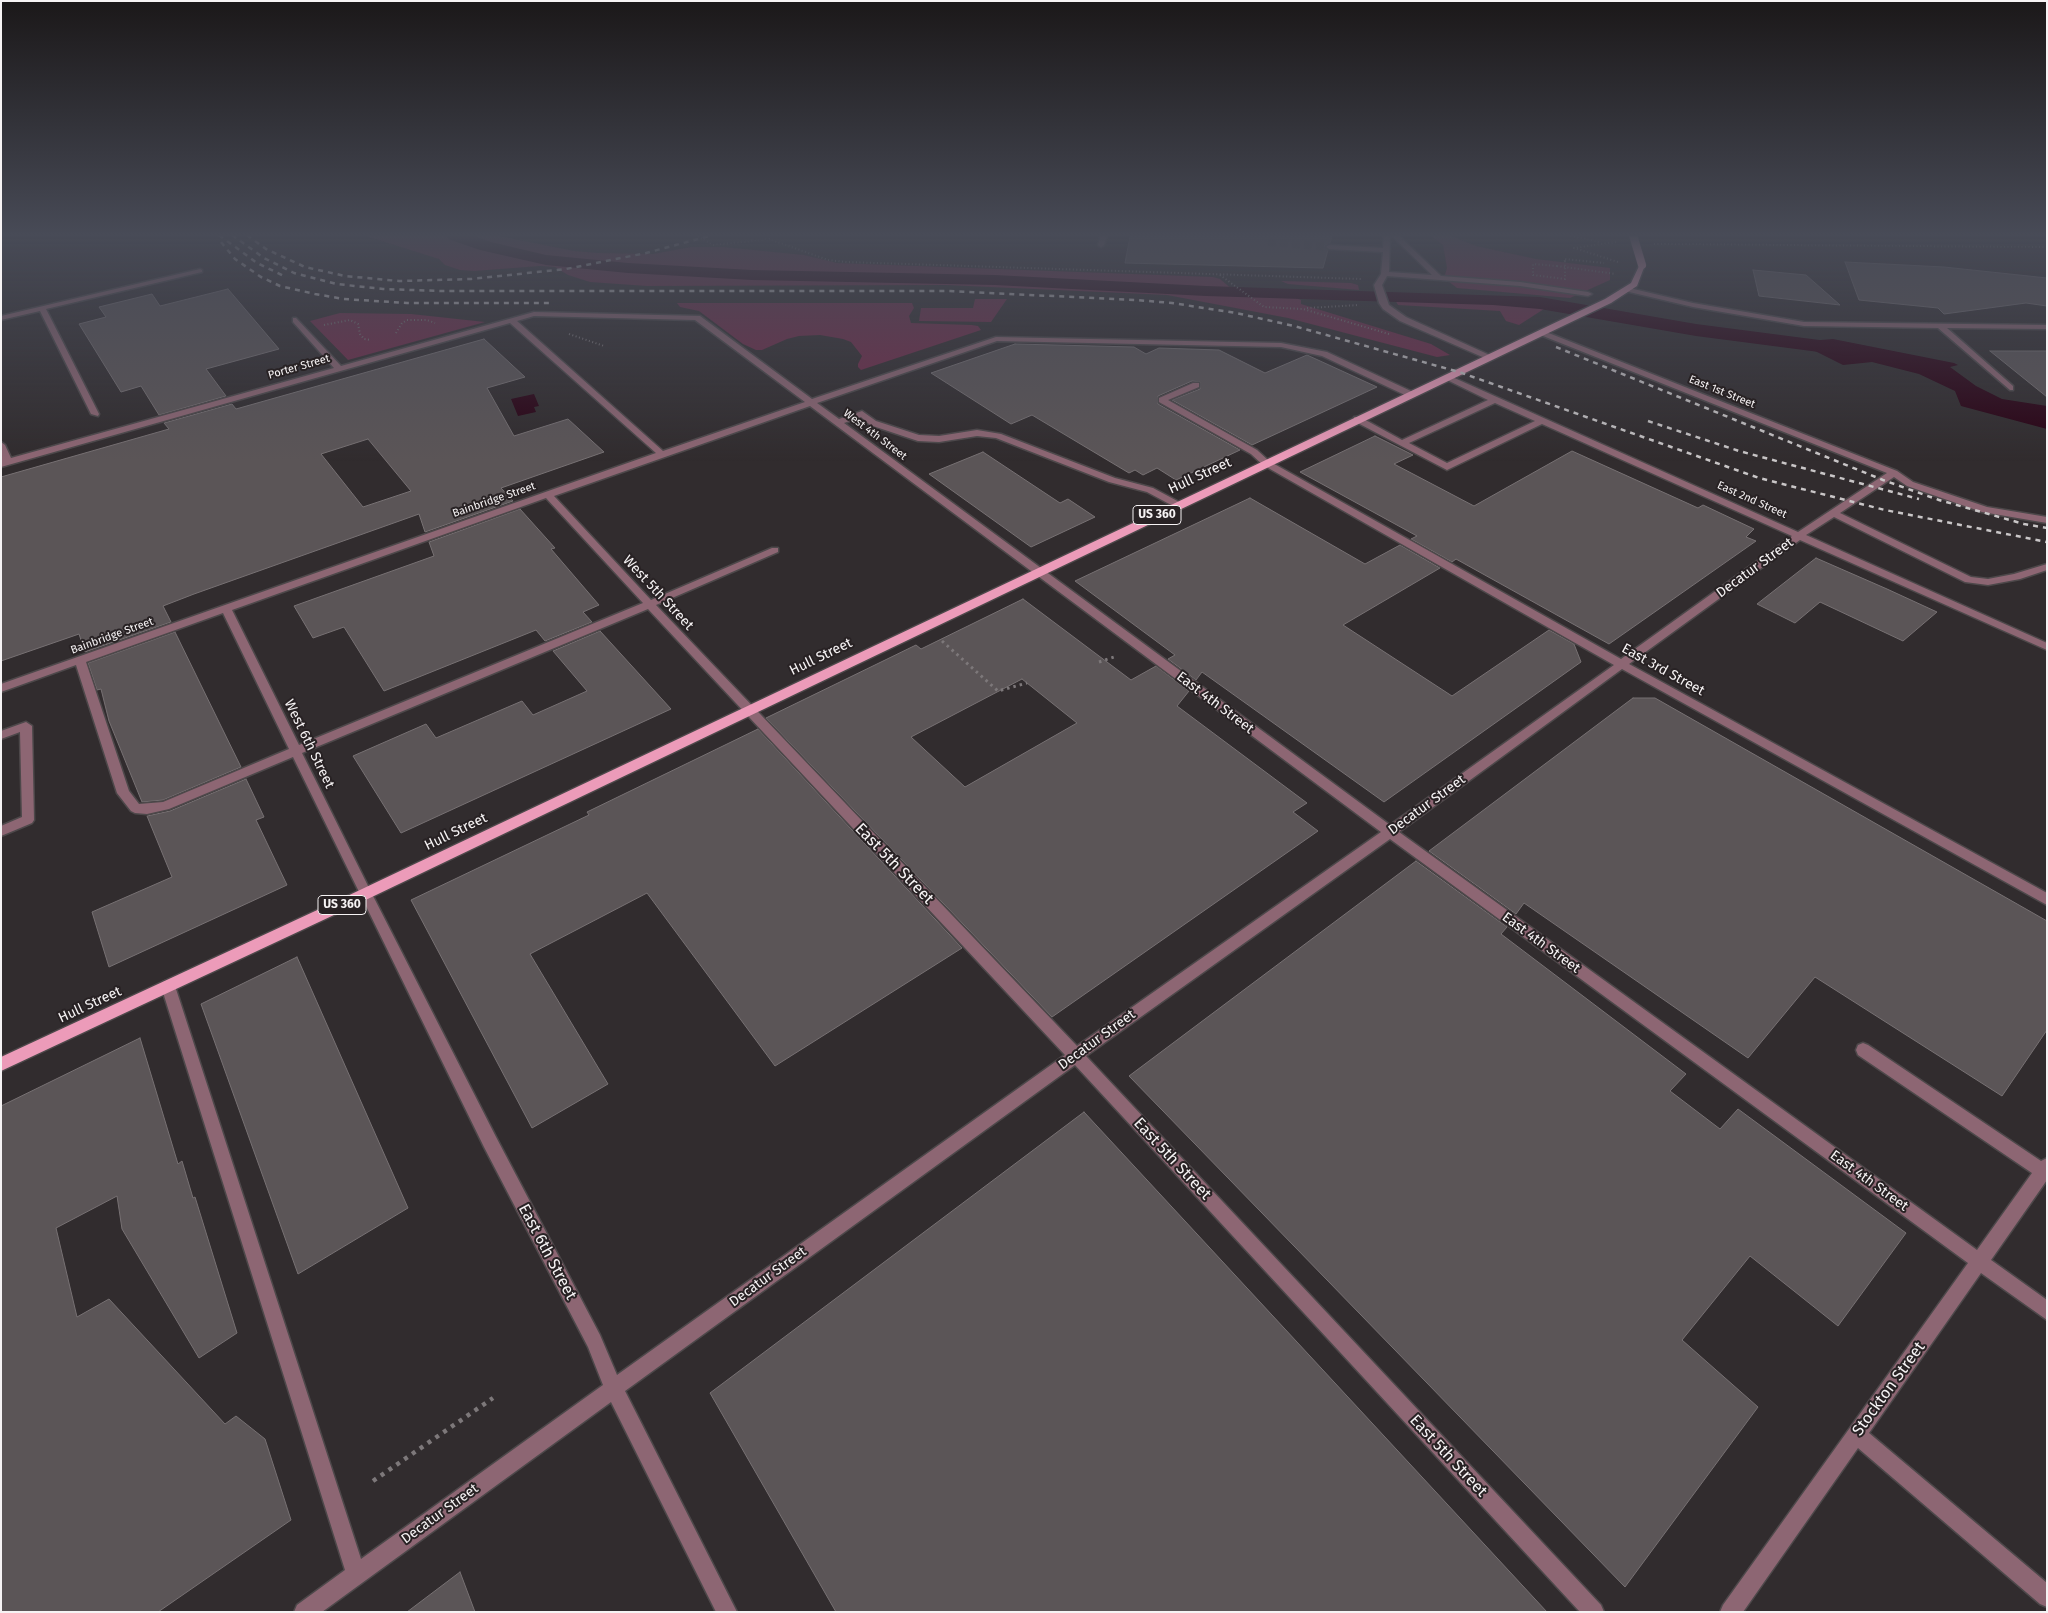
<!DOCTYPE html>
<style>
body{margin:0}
#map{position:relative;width:2048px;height:1613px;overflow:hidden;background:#312c2e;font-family:"Fira Sans",sans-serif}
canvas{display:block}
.frame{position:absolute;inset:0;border:2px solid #f6f3f4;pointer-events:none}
</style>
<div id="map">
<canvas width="2048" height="1613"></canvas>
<div class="frame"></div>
</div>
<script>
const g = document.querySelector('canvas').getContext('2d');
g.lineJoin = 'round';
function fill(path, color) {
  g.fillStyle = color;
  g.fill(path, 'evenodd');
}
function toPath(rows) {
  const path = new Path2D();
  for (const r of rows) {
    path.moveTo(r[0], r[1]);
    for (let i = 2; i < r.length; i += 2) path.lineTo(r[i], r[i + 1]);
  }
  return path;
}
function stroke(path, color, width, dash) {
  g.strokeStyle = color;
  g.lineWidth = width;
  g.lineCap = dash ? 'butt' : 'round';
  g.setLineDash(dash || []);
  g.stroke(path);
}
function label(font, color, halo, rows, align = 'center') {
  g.font = font + ' "Fira Sans",sans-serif';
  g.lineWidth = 4;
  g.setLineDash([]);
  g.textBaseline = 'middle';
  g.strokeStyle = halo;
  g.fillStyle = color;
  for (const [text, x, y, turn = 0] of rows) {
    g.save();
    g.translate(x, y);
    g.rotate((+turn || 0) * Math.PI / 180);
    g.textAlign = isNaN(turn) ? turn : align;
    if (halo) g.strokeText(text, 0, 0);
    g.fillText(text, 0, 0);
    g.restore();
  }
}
fill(toPath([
 [494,235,574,251,598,253,653,254,691,247,723,247,804,255,837,263,1213,277,1220,279,1240,296,1262,297,1289,295,1301,300,1301,304,1431,344,1450,355,1437,357,1288,318,1167,295,946,285,647,286,590,282,568,275,555,267,540,266,474,271,460,270,445,265,439,259,363,235],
 [1449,235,1476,246,1536,259,1610,268,1610,280,1570,298,1457,288,1444,278,1447,268,1443,245,1431,236],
 [1281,281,1351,283,1358,285,1359,290,1288,284],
 [1394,298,1464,302,1503,302,1544,309,1519,325,1506,321,1500,311,1398,305],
 [975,299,1007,299,991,322,919,321,921,308,973,308],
 [677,303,912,303,914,308,909,316,911,323,972,325,978,326,981,330,861,370,858,367,858,364,862,356,851,342,843,339,820,335,799,336,787,339,762,350,756,350,743,344,699,311,680,307],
 [340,313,411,314,485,322,348,360,310,321]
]), '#722a49');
fill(toPath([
 [1833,339,1954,363,1958,365,1950,367,1976,386,2002,399,2047,406,2047,429,1961,406,1955,391,1919,374,1872,362,1843,365,1805,346,1809,341],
 [534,394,539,406,534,407,536,412,518,416,511,399]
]), '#290113');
fill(toPath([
 [446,235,472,235,491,242,546,255,628,263,752,270,995,275,1206,286,1540,297,1696,324,1850,344,1857,346,1860,350,1857,354,1850,356,1696,336,1540,309,1493,305,1206,296,995,285,752,280,628,273,546,265,480,250,448,239,446,235]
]), '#290113');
const building = toPath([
 [1130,236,1332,236,1330,243,1324,246,1328,250,1323,268,1125,263,1130,236],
 [1845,262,1944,267,2047,278,2047,306,2026,303,1944,314,1938,308,1859,300,1845,262],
 [1753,270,1806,275,1840,305,1759,296,1753,270],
 [228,289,279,349,206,369,226,396,159,415,141,386,121,392,79,324,106,317,99,307,152,294,160,306,228,289],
 [484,339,525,377,487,388,514,436,568,419,604,452,501,488,513,501,425,532,419,514,194,594,163,606,171,622,85,652,79,634,1,661,1,477,169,429,164,423,232,404,236,409,484,339],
 [368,439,411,491,363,507,321,454,368,439],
 [1015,344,1134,347,1146,354,1159,348,1219,350,1265,373,1307,355,1377,387,1252,445,1172,400,1200,389,1200,382,1192,381,1158,396,1158,404,1240,450,1176,480,1157,468,1143,475,1135,470,1129,473,1032,415,1011,424,931,373,1015,344],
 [1990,351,2047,351,2047,397,1990,351],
 [1375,436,1413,455,1394,464,1474,506,1572,451,1698,508,1703,505,1754,529,1746,537,1756,541,1609,644,1456,559,1452,562,1411,539,1417,536,1300,472,1375,436],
 [983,452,1060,503,1068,499,1095,517,1031,547,929,474,983,452],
 [1250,498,1365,564,1400,545,1440,568,1343,625,1452,696,1549,630,1574,644,1581,662,1384,802,1202,672,1196,680,1168,659,1175,655,1075,581,1250,498],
 [520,509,555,548,551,549,599,605,583,612,592,622,545,641,536,630,384,691,344,627,313,638,294,606,434,556,429,542,520,509],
 [1816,558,1887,589,1937,612,1903,641,1820,602,1795,623,1757,604,1816,558],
 [1023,599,1131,680,1156,666,1189,691,1177,706,1307,803,1293,812,1318,831,1052,1017,766,718,916,645,921,649,1023,599],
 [1022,679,1077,723,965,787,911,737,1022,679],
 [600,631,671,709,401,833,353,756,426,724,436,738,522,701,533,715,587,691,553,651,600,631],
 [175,632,241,767,163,800,142,802,109,721,101,689,97,690,88,663,175,632],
 [1633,698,1655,698,2047,921,2047,1030,2002,1096,1815,977,1748,1058,1524,903,1516,914,1429,851,1633,698],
 [758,729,962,948,775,1066,647,893,530,954,608,1084,532,1128,411,900,589,815,587,812,758,729],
 [246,779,264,817,256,820,287,885,109,967,92,912,172,877,147,816,170,811,246,779],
 [1416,861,1507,927,1501,934,1686,1074,1670,1091,1720,1129,1738,1109,1906,1233,1838,1326,1750,1256,1682,1340,1758,1407,1625,1587,1129,1076,1416,861],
 [297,957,408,1208,298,1274,201,1004,297,957],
 [140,1038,178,1164,182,1161,193,1198,195,1197,237,1333,199,1358,122,1229,117,1196,56,1228,77,1317,109,1299,225,1424,236,1416,265,1439,291,1520,158,1612,1,1612,1,1106,140,1038],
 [1084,1112,1547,1612,836,1612,710,1393,1084,1112],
 [460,1572,475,1612,407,1612,460,1572]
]);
fill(building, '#5b5557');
stroke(building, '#777173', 1);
stroke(toPath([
 [1268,242,1329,247]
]), '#4f4a4c', 8, [8, 4]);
const minor = toPath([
 [1101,235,1107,235,1104,245,1101,247,1098,245,1101,235],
 [1384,235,1390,235,1389,272,1432,275,1391,235,1398,235,1441,276,1520,282,1588,292,1592,294,1588,296,1520,286,1387,276,1382,285,1389,305,1406,317,1494,357,1487,359,1400,321,1383,309,1379,303,1374,285,1381,274,1383,252,1329,249,1326,247,1329,245,1383,248,1384,235],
 [200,269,202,270,202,272,46,309,99,414,98,416,91,414,40,311,1,320,1,316,200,269],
 [1625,287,1693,303,1804,322,2047,325,2047,329,1947,328,2013,386,2013,390,2010,390,1938,328,1804,326,1693,307,1625,291,1625,287],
 [534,312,700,316,812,399,996,337,1281,343,1327,352,1413,392,1413,396,1407,396,1322,356,1281,347,997,341,817,403,839,419,862,411,876,421,919,435,939,436,977,430,1001,434,1115,478,1153,488,1181,503,1181,507,1175,507,1147,492,1109,482,996,438,977,436,939,442,918,441,870,425,861,417,844,423,1390,825,1614,665,1263,465,1251,454,1159,402,1159,398,1193,383,1199,383,1199,387,1168,400,1257,450,1269,461,1621,659,1792,536,1542,424,1447,470,1354,421,1354,417,1360,417,1402,440,1488,400,1443,378,1450,376,1798,532,1887,473,1538,334,1537,332,1541,330,1897,471,1913,482,1987,507,2047,517,2047,523,1982,512,1907,486,1894,477,1840,513,1971,577,1988,579,2014,574,2047,564,2047,570,2020,579,1988,585,1965,582,1834,517,1806,535,2047,643,2047,650,1800,540,1629,664,2047,893,2047,905,1622,669,1399,832,1977,1250,2032,1173,1858,1055,1856,1050,1858,1045,1863,1043,1868,1045,2041,1161,2047,1158,2047,1180,1991,1260,2047,1300,2047,1320,1981,1273,1869,1433,2047,1583,2047,1607,2040,1604,1858,1448,1743,1612,1720,1612,1723,1605,1968,1263,1390,839,1086,1056,1601,1605,1604,1612,1580,1612,1075,1065,625,1391,737,1612,716,1612,611,1402,322,1612,294,1612,297,1605,345,1570,161,986,163,982,168,980,173,982,175,986,361,1559,603,1385,588,1347,484,1147,293,757,169,809,147,814,135,813,131,811,117,793,76,665,1,692,1,684,656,453,510,323,1,467,1,442,5,445,11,458,334,368,293,322,293,318,296,318,341,366,534,312],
 [534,316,695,320,805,402,663,451,517,321,534,316],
 [1495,403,1535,421,1447,463,1409,443,1495,403],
 [810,406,1381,832,1077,1046,656,605,778,552,778,548,772,548,651,600,554,496,810,406],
 [546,498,643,603,299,745,232,610,546,498],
 [648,609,1065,1055,617,1375,600,1335,496,1137,372,894,302,753,648,609],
 [223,613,289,749,163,802,139,804,129,791,86,662,223,613],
 [26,722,32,726,34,820,32,823,1,836,1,826,22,817,20,732,1,739,1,731,26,722]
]);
const major = toPath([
 [1640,264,1645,265,1637,286,1611,303,351,907,1,1071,1,1057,341,899,1605,299,1631,283,1640,264]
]);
stroke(minor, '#4d484a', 3);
stroke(major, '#4d484a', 3);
stroke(toPath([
 [692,235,698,236],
 [1567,235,1600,242],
 [1616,242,1574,248,1618,262],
 [1654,244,2047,247],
 [713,245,769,239,828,260,846,262,1361,279],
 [1565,261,1564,259,1604,263],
 [1557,266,1616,274],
 [1220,275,1264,307,1303,309,1389,334],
 [1307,308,1359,305],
 [324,325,350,320,358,324,360,334,364,339,371,340],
 [396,333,402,323,407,320,427,320,435,323],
 [569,334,604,346]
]), '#7d787a', 2, [1, 2.5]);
stroke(toPath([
 [942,641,998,691,1027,683],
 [1099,662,1117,656]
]), '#7d787a', 3, [2.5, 4]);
stroke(toPath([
 [373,1481,493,1398]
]), '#7d787a', 4.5, [4, 5.5]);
fill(minor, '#8d6673');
fill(major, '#ec9bb9');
stroke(toPath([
 [219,235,257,263,284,276],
 [232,235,264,258,294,273,337,284,383,289,441,291,947,291,1136,300,1172,303,1236,313,1294,326,1459,372,1759,478,1885,510,2047,542],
 [247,235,266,249,305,267,345,276,399,281,471,279,566,269,646,253,713,235],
 [221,242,235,259,261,277,280,286,315,294,344,299,407,303,549,303],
 [1556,347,1883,480,1939,500,2024,524,2047,528],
 [1648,421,1739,451,1919,499]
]), '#c9c6c7', 2.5, [5, 5]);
const majorBridge = toPath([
 [1633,235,1642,265]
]);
stroke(majorBridge, '#4d484a', 9, []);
stroke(toPath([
 [698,236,713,245],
 [1557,266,1533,264,1533,275,1565,279,1565,261]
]), '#7d787a', 2, [1, 2.5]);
stroke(majorBridge, '#ec9bb9', 8);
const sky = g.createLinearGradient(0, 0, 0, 461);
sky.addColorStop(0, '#1b1819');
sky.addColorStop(0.51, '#484b57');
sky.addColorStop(1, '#484b5700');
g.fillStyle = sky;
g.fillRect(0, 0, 2048, 461);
label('11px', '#f6f3f4', '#282224', [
 ["Porter Street",299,367,-16],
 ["East 1st Street",1722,392,22],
 ["West 4th Street",875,435,37],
 ["Bainbridge Street",494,500,-19],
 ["East 2nd Street",1752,500,24],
 ["Bainbridge Street",112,636,-20]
]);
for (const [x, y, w] of [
 [1157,515,48],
 [342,905,48]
]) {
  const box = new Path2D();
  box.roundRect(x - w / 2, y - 9.5, w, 19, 4);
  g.fillStyle = '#282224';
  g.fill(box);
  stroke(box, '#f6f3f4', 1);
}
label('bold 12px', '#f6f3f4', null, [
 ["US 360",1157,515],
 ["US 360",342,905]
]);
label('14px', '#f6f3f4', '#282224', [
 ["Hull Street",1200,476,-25],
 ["Decatur Street",1755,568,-36],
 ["West 5th Street",658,593,47],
 ["Hull Street",821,657,-26],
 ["East 3rd Street",1663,670,29],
 ["East 4th Street",1215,703,37],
 ["West 6th Street",309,744,64],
 ["Decatur Street",1427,805,-36],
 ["Hull Street",456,832,-26],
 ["East 4th Street",1541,943,36],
 ["Hull Street",90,1005,-25],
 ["Decatur Street",1097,1040,-36],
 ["East 4th Street",1869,1181,36],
 ["Decatur Street",768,1277,-36],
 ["Decatur Street",440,1514,-36]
]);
label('16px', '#f6f3f4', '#282224', [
 ["East 5th Street",894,864,46],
 ["East 5th Street",1172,1159,47],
 ["East 6th Street",547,1252,62],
 ["Stockton Street",1889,1389,-54],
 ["East 5th Street",1448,1456,47]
]);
</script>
